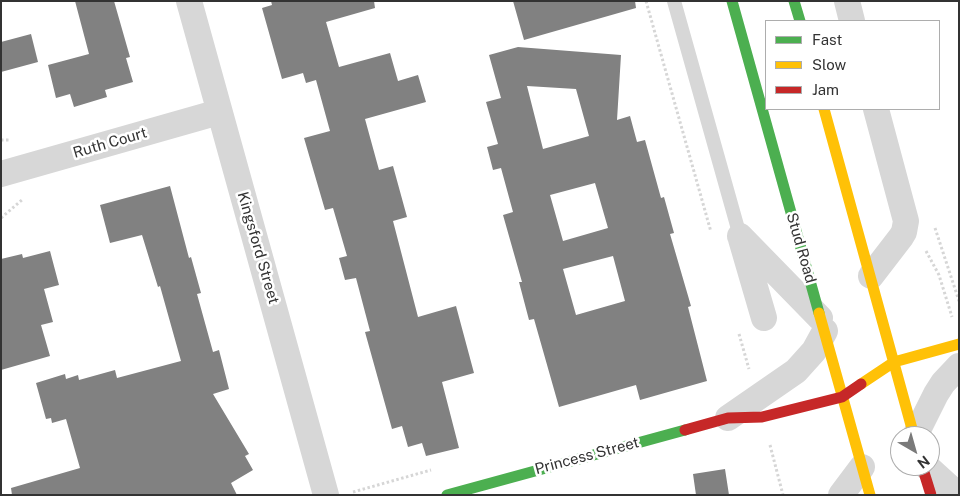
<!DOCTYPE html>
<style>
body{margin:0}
#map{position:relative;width:960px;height:496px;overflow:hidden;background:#fff;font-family:"Public Sans",sans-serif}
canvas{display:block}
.frame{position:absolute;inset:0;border:2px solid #333;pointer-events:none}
.legend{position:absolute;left:765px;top:20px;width:175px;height:90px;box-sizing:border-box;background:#fff;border:1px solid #adadad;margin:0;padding:6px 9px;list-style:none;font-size:15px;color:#333}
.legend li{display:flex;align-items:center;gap:10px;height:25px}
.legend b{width:25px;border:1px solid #adadad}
.north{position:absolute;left:890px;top:426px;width:50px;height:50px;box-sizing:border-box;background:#fff;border:1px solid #adadad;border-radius:50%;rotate:142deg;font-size:14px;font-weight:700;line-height:20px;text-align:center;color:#333}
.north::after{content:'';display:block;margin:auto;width:18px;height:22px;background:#7a7a7a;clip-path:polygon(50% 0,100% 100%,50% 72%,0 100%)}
</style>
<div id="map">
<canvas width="960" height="496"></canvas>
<div class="frame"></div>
<ul class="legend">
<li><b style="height:6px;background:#4caf50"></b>Fast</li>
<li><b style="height:6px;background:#ffc107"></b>Slow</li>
<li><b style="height:6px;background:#c62828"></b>Jam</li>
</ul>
<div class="north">N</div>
</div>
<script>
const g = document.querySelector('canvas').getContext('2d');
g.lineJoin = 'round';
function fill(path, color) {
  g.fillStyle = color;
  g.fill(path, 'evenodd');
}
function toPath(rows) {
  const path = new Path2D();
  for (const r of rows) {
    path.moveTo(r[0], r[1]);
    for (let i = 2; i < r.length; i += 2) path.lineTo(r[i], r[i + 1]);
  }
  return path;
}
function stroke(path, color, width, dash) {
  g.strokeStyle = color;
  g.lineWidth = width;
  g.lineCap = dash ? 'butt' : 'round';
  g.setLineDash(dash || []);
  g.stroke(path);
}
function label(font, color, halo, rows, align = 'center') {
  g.font = font + ' "Public Sans",sans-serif';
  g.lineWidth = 5;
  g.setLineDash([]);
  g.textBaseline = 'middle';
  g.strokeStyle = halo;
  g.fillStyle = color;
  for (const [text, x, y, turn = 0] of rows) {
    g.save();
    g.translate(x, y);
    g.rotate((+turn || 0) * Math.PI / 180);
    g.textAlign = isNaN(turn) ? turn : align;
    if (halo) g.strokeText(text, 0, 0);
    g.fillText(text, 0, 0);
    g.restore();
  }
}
fill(toPath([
 [75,1,114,1,130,57,126,58,133,82,105,90,107,97,74,107,70,94,56,98,48,65,89,54],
 [271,1,374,1,375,8,326,22,339,67,390,53,398,81,418,75,426,102,365,119,379,170,393,166,407,217,393,221,418,317,456,306,474,373,442,382,459,448,426,456,422,443,408,447,402,426,392,429,365,332,370,331,356,278,345,280,339,258,347,256,333,208,325,210,304,138,330,131,316,80,306,83,303,73,282,79,262,8,272,5],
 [513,1,635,1,636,8,524,40],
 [31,34,38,62,1,72,1,42],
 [518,47,621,55,617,120,630,116,637,142,645,140,661,198,664,197,674,233,670,234,691,306,688,307,707,381,640,400,636,385,559,407,534,319,529,320,519,282,522,282,503,215,513,212,501,168,493,170,487,147,498,144,486,102,501,98,489,55],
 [527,86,576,89,589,136,543,149],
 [595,183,608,228,563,241,550,195],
 [613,256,625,301,576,315,563,269],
 [170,186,189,258,191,257,201,293,197,294,213,352,219,350,229,389,213,394,249,454,245,456,253,470,231,483,237,495,12,495,11,488,80,468,66,419,52,423,51,418,46,419,36,383,65,374,66,379,78,375,79,380,115,370,117,378,181,361,160,286,158,287,142,235,110,243,100,205],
 [50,251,59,285,44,289,53,322,41,325,50,356,1,370,1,259,22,254,23,258],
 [725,469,729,495,696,495,693,474]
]), '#818181');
stroke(toPath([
 [646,1,711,232],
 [1,140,11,140],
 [1,218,23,199],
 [935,228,959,301],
 [926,251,939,275,952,317],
 [739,334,749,369],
 [770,445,783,495],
 [353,492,431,470]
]), '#d6d6d6', 3, [2.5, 2.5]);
stroke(toPath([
 [674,1,740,236]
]), '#d7d7d7', 14);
stroke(toPath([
 [189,1,326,495],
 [847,1,852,21],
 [1,174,219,112],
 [740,236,820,318],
 [741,239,764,318],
 [871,276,901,237,904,232,906,221,876,109],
 [728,418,796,371,814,351,825,331],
 [915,436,936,394,943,383,959,366],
 [926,466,958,495],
 [841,495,862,467]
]), '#d7d7d7', 26);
stroke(toPath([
 [732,1,819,313],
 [794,1,800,21],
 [447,495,685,430]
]), '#4caf50', 11);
stroke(toPath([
 [824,109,914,436],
 [819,313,870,495],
 [861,384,894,362,959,344]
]), '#ffc107', 11);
stroke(toPath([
 [685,430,728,418,762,417,842,397,861,384],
 [922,466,931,495]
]), '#c62828', 11);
label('15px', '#333', '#fff', [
 ["Ruth Court",110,143,-16],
 ["Kingsford Street",258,248,74],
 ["Stud Road",801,248,74],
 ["Princess Street",587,456,-15]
]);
</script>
